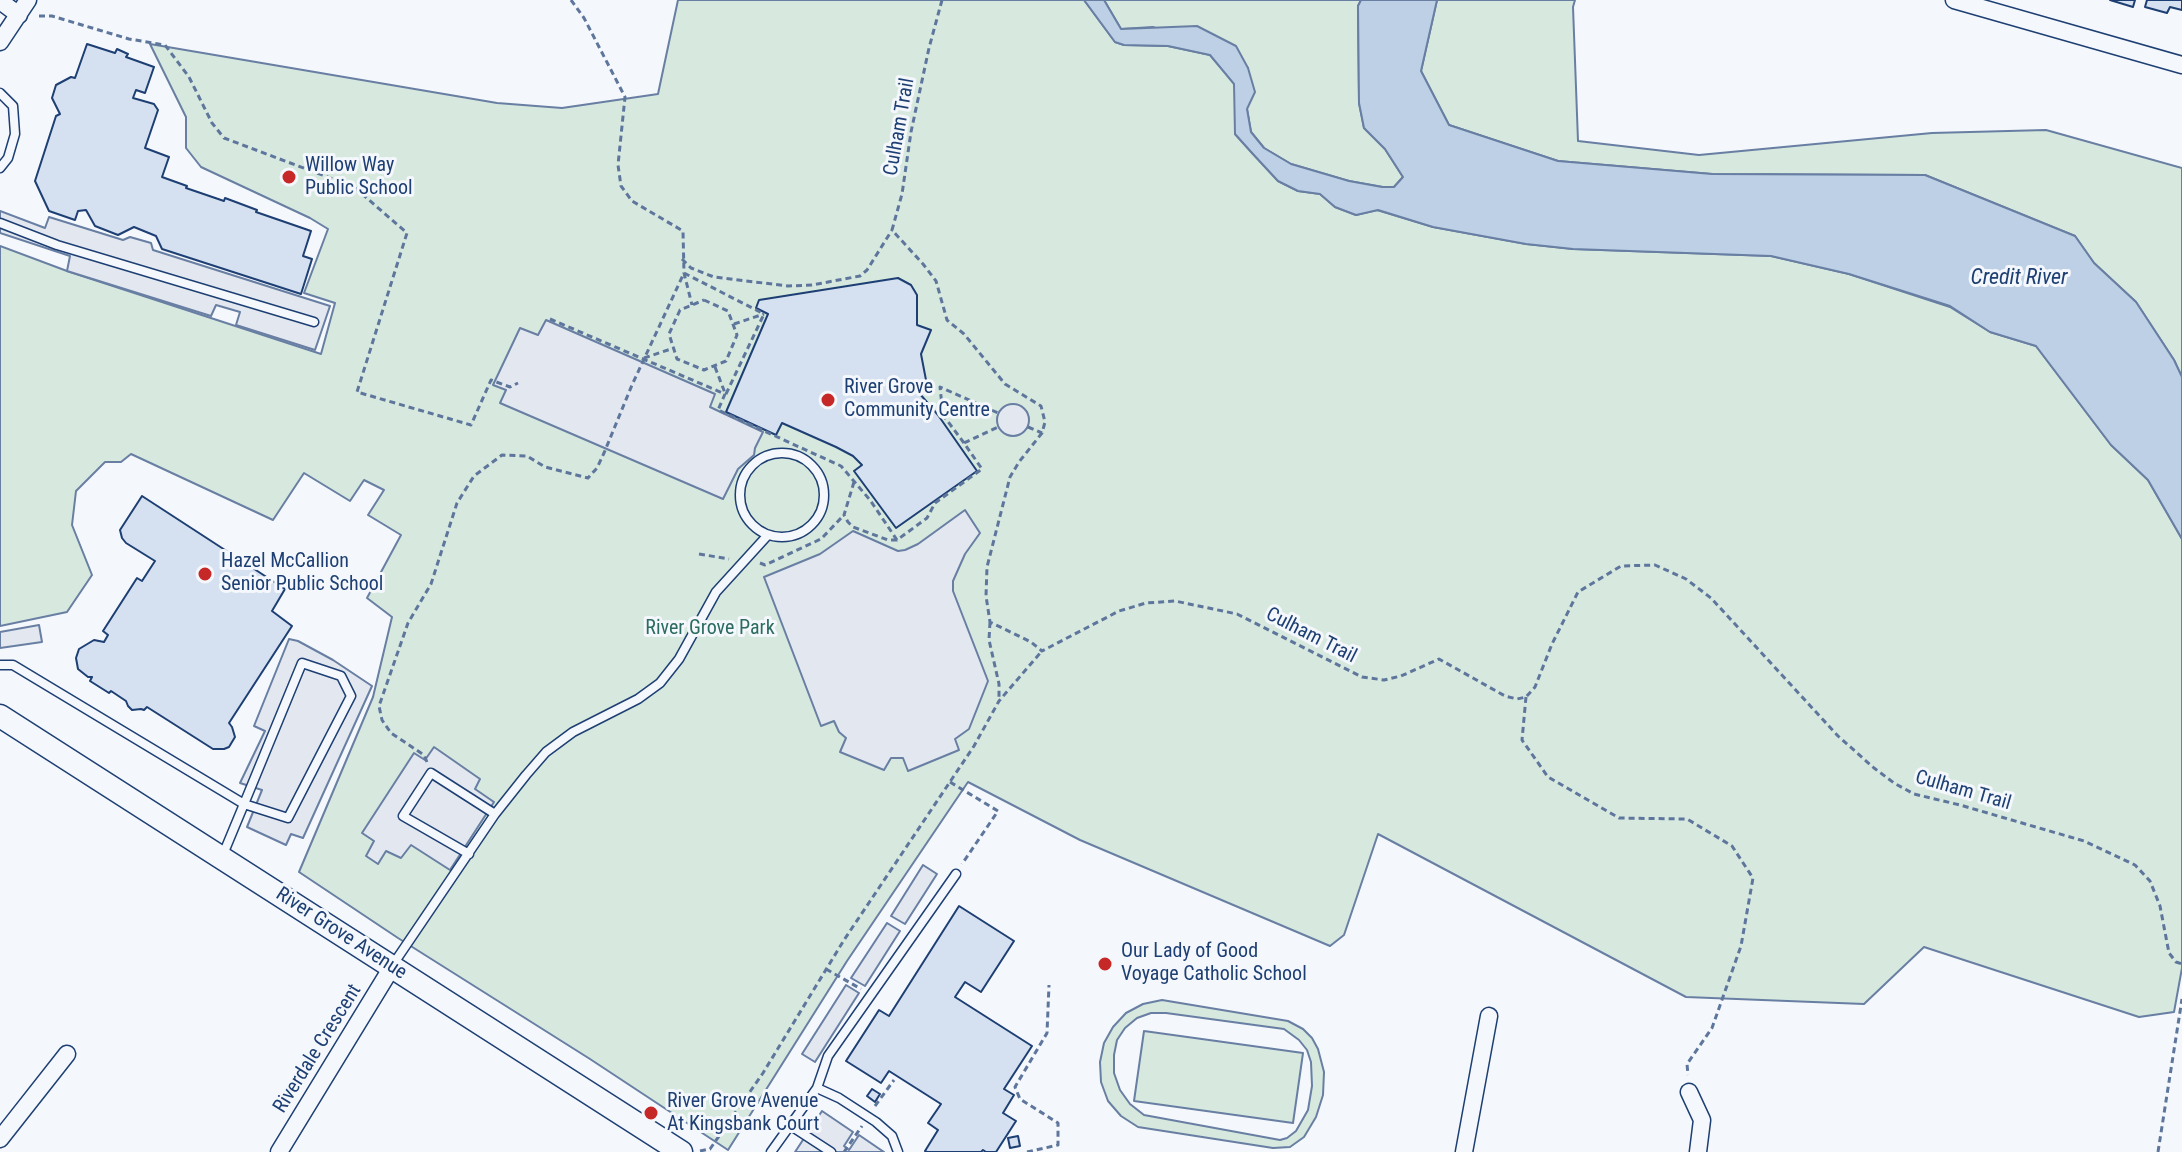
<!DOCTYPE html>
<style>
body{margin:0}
canvas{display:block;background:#f4f7fb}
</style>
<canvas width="2182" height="1152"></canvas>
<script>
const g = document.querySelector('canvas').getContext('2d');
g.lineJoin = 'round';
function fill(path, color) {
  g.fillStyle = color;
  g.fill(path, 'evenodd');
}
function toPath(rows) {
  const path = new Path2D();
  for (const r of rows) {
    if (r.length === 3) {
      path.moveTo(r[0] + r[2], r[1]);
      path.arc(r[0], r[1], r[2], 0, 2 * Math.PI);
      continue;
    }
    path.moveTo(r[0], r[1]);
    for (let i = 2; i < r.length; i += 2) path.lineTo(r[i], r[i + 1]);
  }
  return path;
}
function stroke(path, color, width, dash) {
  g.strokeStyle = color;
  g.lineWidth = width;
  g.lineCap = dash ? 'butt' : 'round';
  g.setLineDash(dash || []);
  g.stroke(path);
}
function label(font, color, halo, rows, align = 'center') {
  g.font = font + ' "Roboto Condensed",sans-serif';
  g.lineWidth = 6;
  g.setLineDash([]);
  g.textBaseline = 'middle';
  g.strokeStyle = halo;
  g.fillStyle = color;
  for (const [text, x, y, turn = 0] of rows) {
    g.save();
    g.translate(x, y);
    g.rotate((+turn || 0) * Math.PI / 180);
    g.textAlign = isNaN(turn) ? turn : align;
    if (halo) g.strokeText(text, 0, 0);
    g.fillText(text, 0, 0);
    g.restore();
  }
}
const green = toPath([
 [678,0,1084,0,1115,42,1124,45,1168,46,1210,55,1235,84,1235,134,1253,154,1278,181,1298,191,1320,194,1335,207,1356,215,1377,210,1433,227,1526,244,1573,249,1771,256,1849,274,1950,307,1990,332,2036,346,2111,445,2148,480,2182,539,2182,968,2174,1012,2139,1017,1924,947,1864,1004,1686,997,1378,834,1344,935,1330,946,1080,840,968,782,847,961,728,1150,590,1059,398,938,299,872,373,697,392,617,367,598,401,535,368,515,384,490,364,480,350,501,304,473,273,520,131,454,121,462,105,462,76,491,72,525,92,575,67,612,0,626,0,246,67,271,321,354,335,303,304,293,328,229,310,218,201,167,186,148,186,117,150,44,497,103,562,108,658,94,678,0],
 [1104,0,1361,0,1358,6,1359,103,1364,128,1385,149,1403,177,1394,187,1383,187,1349,181,1291,164,1264,148,1251,132,1247,109,1248,68,1153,27,1121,29,1104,0],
 [1437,0,1575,0,1573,7,1578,141,1699,155,1932,133,2046,130,2182,168,2182,377,2174,360,2136,302,2094,263,2075,236,1925,175,1712,174,1558,161,1449,125,1421,71,1437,0],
 [1162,1000,1288,1021,1303,1029,1312,1038,1318,1049,1324,1072,1323,1095,1316,1117,1304,1137,1290,1147,1273,1148,1138,1127,1121,1116,1108,1101,1101,1082,1100,1062,1104,1043,1113,1027,1126,1013,1143,1004,1162,1000],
 [1151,1013,1166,1013,1284,1029,1299,1040,1307,1050,1311,1062,1312,1086,1308,1110,1296,1131,1287,1138,1280,1140,1144,1115,1130,1104,1120,1090,1114,1073,1114,1055,1117,1040,1125,1028,1137,1018,1151,1013],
 [1144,1031,1303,1053,1293,1123,1134,1101,1144,1031]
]);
fill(green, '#d7e8df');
stroke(green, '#687fa3', 2);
const parking = toPath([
 [0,211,45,228,49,217,123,240,130,237,151,243,153,250,330,306,315,350,236,325,240,312,216,305,211,316,67,271,70,256,0,233,0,211],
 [546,320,715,394,710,407,763,432,755,448,754,455,738,469,723,499,500,403,506,390,493,385,520,328,538,335,546,320],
 [1013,420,16],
 [965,510,980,533,965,554,953,581,953,591,988,681,969,729,955,739,959,750,908,771,903,758,891,758,884,770,840,752,846,738,839,732,834,721,821,726,764,577,820,554,853,531,898,551,905,550,918,544,965,510],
 [39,625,42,642,0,648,0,632,39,625],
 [289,639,298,641,333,660,372,686,303,838,291,834,286,845,247,827,262,790,240,783,265,731,254,726,289,639],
 [434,747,480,779,475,789,494,802,450,870,411,845,401,858,386,851,378,864,366,856,374,841,362,833,414,753,425,760,434,747],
 [923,865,937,874,905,924,891,916,923,865],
 [887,923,900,931,865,986,851,978,887,923],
 [846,985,859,993,815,1062,802,1054,846,985],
 [822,1111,853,1132,844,1146,849,1150,859,1135,884,1152,795,1152,822,1111]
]);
fill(parking, '#e3e8f0');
stroke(parking, '#687fa3', 2);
const water = toPath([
 [1084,0,1104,0,1121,29,1197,26,1236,46,1248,68,1255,92,1247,109,1251,132,1264,148,1291,164,1349,181,1382,187,1394,187,1403,177,1385,149,1364,128,1359,103,1358,6,1361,0,1437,0,1421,71,1449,125,1558,161,1712,174,1925,175,2075,236,2094,263,2136,302,2174,360,2182,377,2182,539,2148,480,2111,445,2036,346,1990,332,1950,306,1849,274,1771,256,1573,249,1526,244,1433,227,1378,210,1356,215,1335,207,1320,194,1298,191,1278,181,1253,154,1235,134,1234,84,1210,55,1168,46,1124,45,1115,42,1084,0]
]);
fill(water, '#bed0e5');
stroke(water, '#687fa3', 2);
const building = toPath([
 [2110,0,2135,0,2133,7,2110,0],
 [2147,0,2182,0,2182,10,2170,7,2167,13,2145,7,2147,0],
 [87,44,115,53,117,49,128,54,126,57,154,67,145,93,136,90,133,98,154,104,158,110,145,148,169,157,162,177,187,186,186,188,224,201,225,198,257,210,256,212,311,231,303,256,312,259,301,294,162,249,156,236,134,227,118,235,95,226,86,210,78,211,75,220,49,211,35,181,56,116,60,114,52,98,56,85,71,77,75,78,87,44],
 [898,278,911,285,917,295,917,325,931,330,921,354,926,380,914,387,938,415,977,471,896,528,854,471,862,465,853,456,836,447,782,423,776,435,726,412,768,314,756,308,759,300,898,278],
 [142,496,285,589,272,611,292,626,229,723,232,727,235,737,229,747,224,749,213,749,147,707,144,710,141,709,132,710,128,706,126,701,111,691,109,693,90,681,92,677,88,677,78,669,76,658,79,649,94,640,104,642,108,635,103,631,137,578,142,581,155,561,126,543,122,538,120,530,142,496],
 [959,906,1014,941,981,992,965,982,955,997,1032,1046,1004,1089,1014,1095,1003,1113,1016,1121,996,1152,986,1152,983,1150,981,1152,927,1152,925,1151,938,1130,928,1123,941,1104,889,1071,881,1083,846,1061,879,1010,889,1016,959,906],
 [872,1089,880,1094,875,1102,867,1096,872,1089],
 [1018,1136,1020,1146,1010,1148,1008,1138,1018,1136]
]);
fill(building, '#d5e0f0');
stroke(building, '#1d3f73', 2);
const lane = toPath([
 [0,93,13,106,15,134,8,158,0,168],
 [0,223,57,245,314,322],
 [782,495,42],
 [0,665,13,665,244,804,288,818,351,696,341,676,302,663,244,804,222,857],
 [469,854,403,816,431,773,495,814],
 [392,966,495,814,526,775,546,752,573,732,638,699,660,683,679,659,716,592,767,536],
 [817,1088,839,1098,876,1122,892,1136,898,1152],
 [791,1126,831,1152],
 [771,1152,817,1088,828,1056,956,874]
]);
const street = toPath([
 [1954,0,2182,65],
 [0,1,19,15],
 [0,42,28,0],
 [1689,1092,1702,1120,1698,1152],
 [0,1139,67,1054],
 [279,1152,392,967],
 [1464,1152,1489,1016]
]);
const secondary = toPath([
 [0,716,681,1152]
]);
stroke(lane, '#1d3f73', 11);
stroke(street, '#1d3f73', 19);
stroke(secondary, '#1d3f73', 25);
stroke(toPath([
 [571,0,584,18,625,97,618,165,621,186,632,201,683,231,684,273,692,305],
 [942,0,929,48,911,132,902,194,892,230,923,264,936,281,947,320,964,334,1005,384,1041,406,1045,422,1042,433,1019,462,1010,477,987,567,986,596,990,622,1031,642,1042,651,1119,611,1146,603,1175,601,1237,614,1362,677,1384,680,1401,676,1439,659,1505,696,1517,699,1526,697,1535,687,1552,644,1578,592,1621,566,1655,565,1686,579,1711,598,1838,736,1874,768,1894,783,1914,794,1960,805,2084,841,2135,865,2150,881,2160,906,2169,953,2176,962,2182,964],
 [39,16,52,16,129,39,165,45,189,77,212,123,224,138,354,187,407,233,357,392,471,425,491,380,510,387,518,383],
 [682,259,691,268,714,277,788,286,812,285,860,276,867,270,892,230],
 [684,273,764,314],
 [704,300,728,311,737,335,726,361,704,370,677,359,669,334,680,310,704,300],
 [550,319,725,394,718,410,841,466,870,500,897,540,927,518,935,503,982,469,964,443,998,427],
 [734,324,764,314],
 [644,358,674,348],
 [715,367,725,393],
 [726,394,764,314],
 [1028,427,1042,433],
 [964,443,943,415,940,387,998,413],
 [854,482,844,515,848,522,853,527,888,540,897,540],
 [699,554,729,559],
 [760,563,765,565,821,539,844,515],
 [990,622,989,640,999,684,999,701],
 [1526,697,1522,740,1548,777,1619,818,1687,819,1732,846,1753,878,1741,946,1712,1028,1687,1064,1688,1075],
 [427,762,424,755,391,733,382,720,379,706,408,623,431,584,457,503,474,476,502,455,527,456,545,467,588,478,597,468,604,453,632,385,684,273],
 [950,782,998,811,962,864],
 [826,969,861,989],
 [875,1106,894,1080],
 [700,1151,710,1149,763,1073,844,940,974,746,999,701,1041,652],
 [844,1152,862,1126],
 [1027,1152,1058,1145,1058,1123,1020,1099,1015,1087,1047,1033,1049,985],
 [2158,1152,2182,999]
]), '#5e769c', 3, [6, 4]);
stroke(lane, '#f4f7fb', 8);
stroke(street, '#f4f7fb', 16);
stroke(secondary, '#f4f7fb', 22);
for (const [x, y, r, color] of [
 [289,177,8,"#c62828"],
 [828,400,8,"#c62828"],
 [205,574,8,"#c62828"],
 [1105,964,8,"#c62828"],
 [651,1113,8,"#c62828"]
]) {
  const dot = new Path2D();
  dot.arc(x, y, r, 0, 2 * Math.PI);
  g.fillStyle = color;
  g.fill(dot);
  stroke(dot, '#f4f7fb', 3);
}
label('20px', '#1d3f73', '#f4f7fb', [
 ["Culham Trail",900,127,-80],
 ["Culham Trail",1311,636,27],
 ["Culham Trail",1963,791,16],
 ["River Grove Avenue",341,934,33],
 ["Riverdale Crescent",318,1049,-58]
]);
label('20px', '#1d3f73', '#f4f7fb', [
 ["Willow Way",305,166],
 ["Public School",305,189],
 ["River Grove",844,388],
 ["Community Centre",844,411],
 ["Hazel McCallion",221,562],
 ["Senior Public School",221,585],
 ["Our Lady of Good",1121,952],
 ["Voyage Catholic School",1121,975],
 ["River Grove Avenue",667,1102],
 ["At Kingsbank Court",667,1125]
], 'left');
label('20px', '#2c6c60', '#f4f7fb', [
 ["River Grove Park",710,629]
]);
label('italic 22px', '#1d3f73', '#f4f7fb', [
 ["Credit River",2019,278]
]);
</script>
